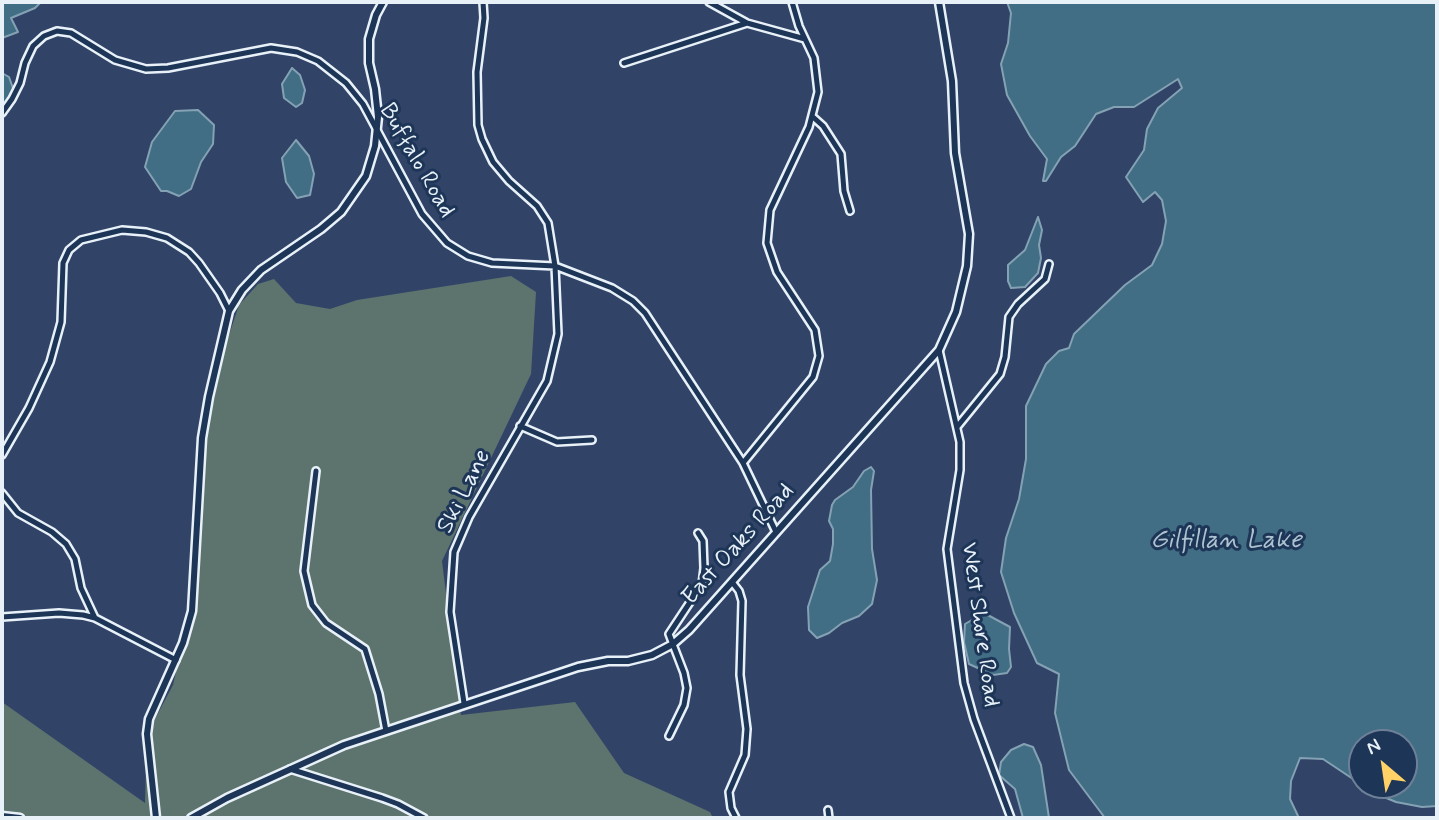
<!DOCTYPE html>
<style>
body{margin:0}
#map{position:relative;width:1439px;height:820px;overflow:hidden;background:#314468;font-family:Mynerve,sans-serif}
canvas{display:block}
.frame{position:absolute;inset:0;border:4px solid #e8f1f8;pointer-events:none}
.north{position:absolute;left:1348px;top:729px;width:70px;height:70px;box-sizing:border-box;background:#1d3557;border:2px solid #6e8097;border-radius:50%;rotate:331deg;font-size:19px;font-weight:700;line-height:28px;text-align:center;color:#e8f1f8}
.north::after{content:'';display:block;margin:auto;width:24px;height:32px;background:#ffd166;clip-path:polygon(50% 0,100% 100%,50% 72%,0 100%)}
</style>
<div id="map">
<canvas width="1439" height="820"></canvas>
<div class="frame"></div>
<div class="north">N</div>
</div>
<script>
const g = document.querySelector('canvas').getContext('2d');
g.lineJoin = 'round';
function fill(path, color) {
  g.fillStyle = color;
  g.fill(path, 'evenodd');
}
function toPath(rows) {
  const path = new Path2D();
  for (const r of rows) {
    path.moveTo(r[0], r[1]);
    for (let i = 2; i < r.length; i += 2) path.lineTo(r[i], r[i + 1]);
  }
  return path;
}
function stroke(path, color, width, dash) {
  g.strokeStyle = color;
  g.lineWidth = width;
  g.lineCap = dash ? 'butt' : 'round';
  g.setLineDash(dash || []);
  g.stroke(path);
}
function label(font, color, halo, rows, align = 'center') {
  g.font = font + ' Mynerve,sans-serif';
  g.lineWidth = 6;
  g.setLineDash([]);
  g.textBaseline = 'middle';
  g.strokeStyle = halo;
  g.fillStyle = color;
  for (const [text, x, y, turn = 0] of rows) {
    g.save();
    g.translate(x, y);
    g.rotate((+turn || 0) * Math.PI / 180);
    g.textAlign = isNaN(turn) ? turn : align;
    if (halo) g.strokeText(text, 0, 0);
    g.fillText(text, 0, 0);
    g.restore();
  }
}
fill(toPath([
 [511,276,536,292,531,374,442,561,461,715,575,702,624,773,710,812,713,818,2,818,2,702,145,803,147,734,173,685,198,575,205,440,219,377,228,338,239,305,258,284,274,279,296,303,330,309,357,300]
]), '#5d736e');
const water = toPath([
 [2,2,41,2,35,8,11,18,18,32,2,38,2,2],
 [1007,2,1437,2,1437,806,1422,807,1396,802,1360,787,1353,779,1323,759,1300,758,1291,781,1290,799,1299,818,1105,818,1069,770,1055,713,1059,674,1037,663,1014,613,1001,572,1006,538,1019,499,1026,459,1026,406,1046,364,1059,351,1069,348,1074,334,1125,285,1152,265,1162,244,1166,221,1162,200,1155,192,1143,202,1126,177,1144,150,1147,129,1158,108,1182,88,1178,79,1134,107,1114,107,1096,114,1075,146,1061,157,1046,181,1043,181,1047,159,1030,136,1007,95,1001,64,1008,43,1011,13,1007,2],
 [1362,743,1404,743,1404,785,1362,785,1362,743],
 [292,68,300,75,305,90,302,103,296,107,284,98,282,84,292,68],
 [2,73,9,77,14,91,9,101,2,108,2,73],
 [198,110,214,125,213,144,201,162,191,189,179,196,167,191,161,191,145,167,152,142,175,111,198,110],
 [296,140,309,156,314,174,310,195,297,198,286,182,282,158,296,140],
 [1038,217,1042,230,1039,245,1041,258,1038,273,1025,287,1011,288,1008,281,1008,265,1025,250,1038,217],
 [871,467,874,471,871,490,872,549,877,580,872,604,859,616,842,623,829,633,817,638,809,630,808,607,820,570,830,561,833,544,833,529,829,521,832,505,835,500,853,487,864,471,871,467],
 [984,613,1010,627,1009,649,1011,667,1007,673,993,675,969,664,964,642,965,624,984,613],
 [1024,744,1033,747,1041,765,1049,818,1023,818,1015,789,999,775,1001,762,1011,750,1024,744]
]);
fill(water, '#416d85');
stroke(water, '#84a2b3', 2);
const minor = toPath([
 [709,2,747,23,805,39],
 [624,63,747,23],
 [2,113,12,99,20,83,25,63,33,46,44,36,57,31,71,33,115,60,146,69,168,68,271,48,297,52,318,61,346,83,363,104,422,214,447,243,468,256,492,263,555,266,612,288,633,301,645,313,743,463,776,532],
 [813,117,823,126,841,154,844,191,850,211],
 [939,350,960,442,960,470,947,549,964,683,974,719,1011,818],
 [520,426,557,442,592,440],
 [957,427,1000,374,1005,357,1009,317,1018,304,1045,279,1049,264],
 [2,455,29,408,50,362,61,322,63,263,69,250,81,240,122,230,146,232,167,238,189,252,199,263,220,293,229,311],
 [743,463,813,377,819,356,815,330,777,272,767,243,770,210,809,127,818,92,814,58,799,26,792,2],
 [316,471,304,571,312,605,326,623,365,649,379,694,386,731],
 [2,493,18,513,52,532,66,544,75,559,81,588,95,618],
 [732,582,739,591,742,601,740,675,747,729,745,755,729,792,731,808,736,818],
 [2,617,59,613,83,615,95,618,176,660],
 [464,703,450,612,454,552,469,517,547,381,558,334,555,266,548,223,537,206,509,181,493,162,482,139,478,125,477,72,484,18,483,2],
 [669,736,684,705,687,688,684,673,669,634,702,584,704,568,703,541,698,533],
 [290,769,382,798,398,804,424,818],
 [828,810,829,818]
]);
const tertiary = toPath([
 [2,816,20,818],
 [156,818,147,734,149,719,183,643,192,611,202,438,209,397,229,311,242,290,261,270,321,229,341,212,366,176,375,146,378,117,375,89,369,63,369,39,376,15,383,2],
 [191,818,227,798,344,745,578,667,608,661,628,661,652,655,673,644,689,630,939,350,956,312,967,266,969,234,955,153,952,81,939,2]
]);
stroke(minor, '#e8f1f8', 10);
stroke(tertiary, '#e8f1f8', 11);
stroke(minor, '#1d3557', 5);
stroke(tertiary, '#1d3557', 6);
label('24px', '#e8f1f8', '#1d3557', [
 ["Buffalo Road",416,161,60],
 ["Ski Lane",465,492,-63],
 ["East Oaks Road",739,545,-48],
 ["West Shore Road",979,625,82]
]);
label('italic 26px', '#aec3d0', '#1d3557', [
 ["Gilfillan Lake",1226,542]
]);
</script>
